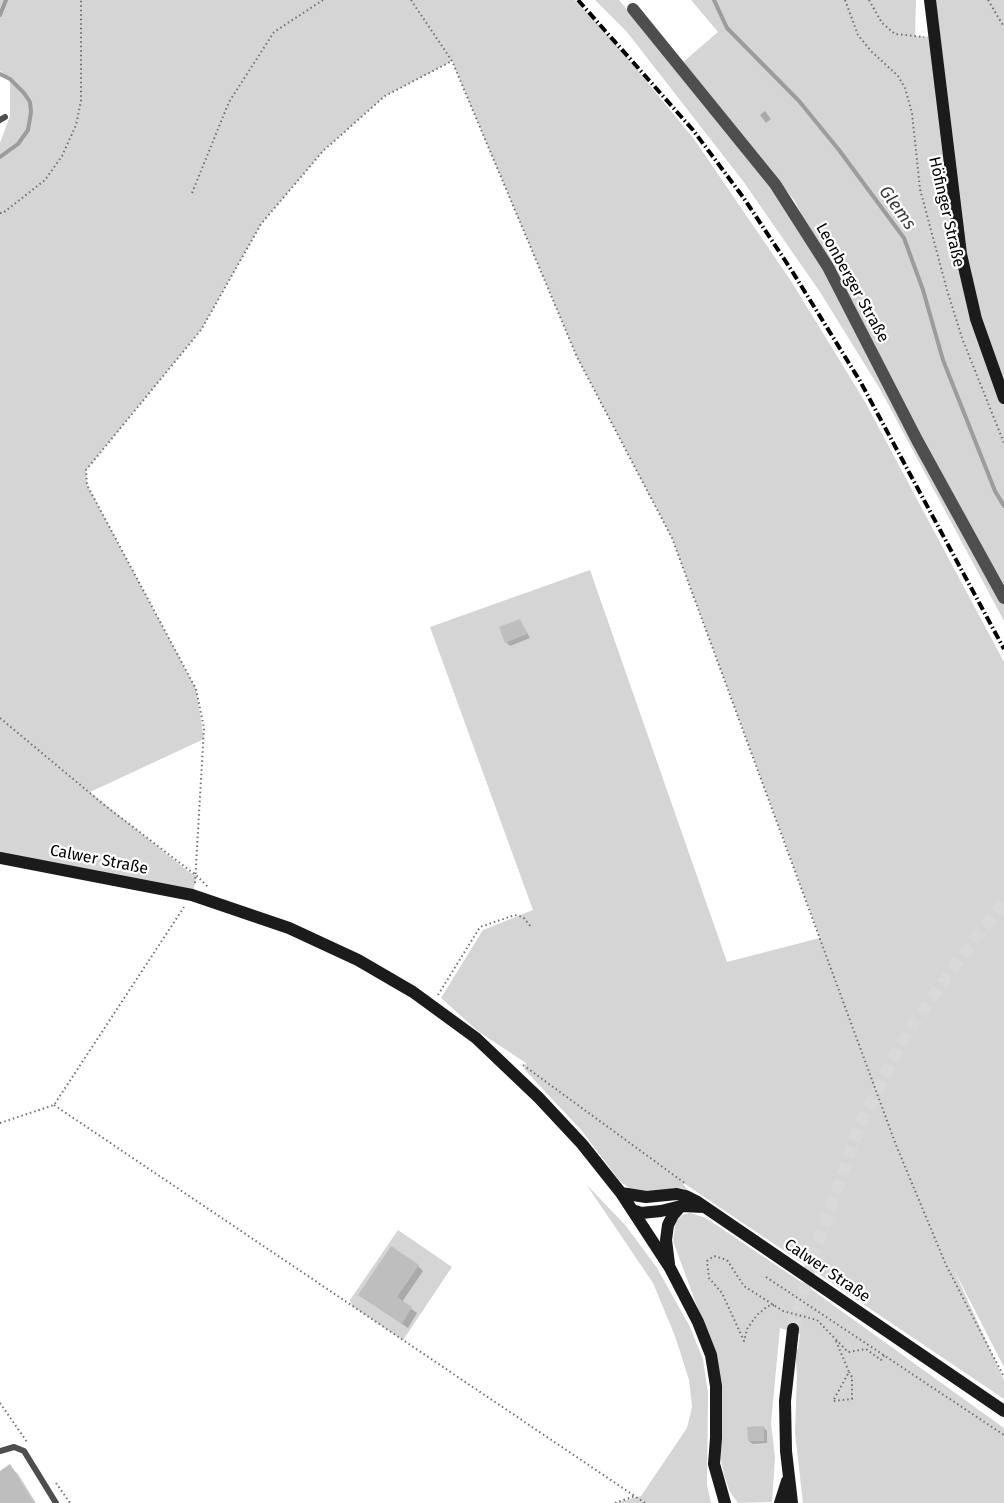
<!DOCTYPE html>
<meta charset="utf-8">
<style>
body{margin:0}
canvas{display:block;background:#fff}
</style>
<canvas width="1004" height="1503"></canvas>
<script>
const g = document.querySelector('canvas').getContext('2d');
g.lineJoin = 'round';
function fill(path, color) {
  g.fillStyle = color;
  g.fill(path, 'evenodd');
}
function toPath(rows) {
  const path = new Path2D();
  for (const r of rows) {
    path.moveTo(r[0], r[1]);
    for (let i = 2; i < r.length; i += 2) path.lineTo(r[i], r[i + 1]);
  }
  return path;
}
function stroke(path, color, width, dash) {
  g.strokeStyle = color;
  g.lineWidth = width;
  g.lineCap = dash ? 'butt' : 'round';
  g.setLineDash(dash || []);
  g.stroke(path);
}
function label(font, color, halo, rows, align = 'center') {
  g.font = font + ' "Fira Sans",sans-serif';
  g.lineWidth = 4.5;
  g.setLineDash([]);
  g.textBaseline = 'middle';
  g.strokeStyle = halo;
  g.fillStyle = color;
  for (const [text, x, y, turn = 0] of rows) {
    g.save();
    g.translate(x, y);
    g.rotate((+turn || 0) * Math.PI / 180);
    g.textAlign = isNaN(turn) ? turn : align;
    if (halo) g.strokeText(text, 0, 0);
    g.fillText(text, 0, 0);
    g.restore();
  }
}
fill(toPath([
 [0,0,575,0,615,43,694,139,791,281,864,400,1004,662,1004,1367,953,1268,1004,1380,1004,1399,682,1182,688,1191,681,1188,643,1191,631,1190,619,1180,582,1131,524,1069,526,1063,479,1032,441,998,483,930,533,910,430,627,590,570,727,962,820,938,672,538,577,357,452,61,385,96,323,151,261,224,201,330,86,470,87,485,196,689,204,739,90,792,189,872,197,876,192,895,0,858,0,143,10,116,10,79,0,71],
 [595,0,619,0,772,185,877,357,794,200,682,63,718,32,691,0,916,0,915,36,933,37,930,0,1004,0,1004,621,880,389,820,292,743,181,627,32],
 [586,1184,626,1226,657,1268,689,1325,703,1359,708,1393,707,1485,711,1503,615,1503,641,1496,687,1428,692,1407,689,1380,675,1336,653,1283],
 [690,1213,706,1218,804,1284,1004,1428,1004,1503,803,1503,795,1433,797,1375,795,1349,798,1349,800,1334,780,1328,771,1423,775,1457,772,1502,738,1503,730,1492,724,1475,721,1460,722,1408,716,1358,673,1241,676,1221,682,1215],
 [398,1230,452,1267,403,1340,352,1306,350,1300]
]), '#d5d5d5');
fill(toPath([
 [765,111,771,119,766,123,760,115],
 [520,621,530,638,510,646,506,642],
 [418,1266,423,1271,402,1302,417,1313,408,1328,360,1295],
 [763,1427,767,1431,767,1443,753,1444,749,1441],
 [10,1466,18,1474,36,1503,0,1503,0,1473]
]), '#0003');
stroke(toPath([
 [714,0,727,28,799,101,839,150,904,238,923,290,943,360,995,491,1004,506],
 [0,15,6,0],
 [0,74,10,79,24,93,30,102,31,112,28,130,18,144,0,157]
]), '#9c9c9c', 4);
fill(toPath([
 [520,619,527,634,505,643,499,627],
 [391,1246,419,1265,397,1297,412,1307,402,1324,358,1295],
 [764,1426,764,1441,748,1441,747,1427],
 [10,1464,34,1503,0,1503,0,1471]
]), '#bebebe');
stroke(toPath([
 [793,1329,815,1251,861,1122,902,1041,958,961,1004,902]
]), '#d9d9d9', 12, [12, 6]);
stroke(toPath([
 [411,0,452,61,577,357,672,538,896,1145,946,1265,1004,1377],
 [845,0,858,35,871,51,898,76,905,88,912,113,920,189,947,290,962,338,1004,443],
 [869,0,882,23,895,34,924,37],
 [988,0,1004,27],
 [192,193,229,102,274,32,323,0],
 [0,213,3,213,45,180,62,156,76,125,81,101,81,0],
 [0,718,103,804,197,876,208,887],
 [195,883,204,728,196,689,87,485,86,470,201,330,261,224,323,151,385,96,452,61],
 [438,995,480,927,515,915,523,917,532,928],
 [523,1065,686,1184],
 [54,1105,645,1503],
 [0,1123,54,1105,184,907],
 [766,1277,1004,1435],
 [774,1305,768,1306,757,1315,747,1329,744,1341,722,1293,709,1278,707,1261,714,1256,727,1260,744,1286,783,1311,817,1320,848,1352,866,1349,881,1360,884,1355],
 [836,1341,849,1372,833,1401,852,1399,852,1377,849,1372],
 [0,1403,27,1442],
 [56,1483,70,1503],
 [615,1503,635,1496]
]), '#707070', 2, [1.5, 3]);
stroke(toPath([
 [0,120,5,117],
 [0,1451,14,1447,24,1451,56,1503]
]), '#4e4e4e', 6);
stroke(toPath([
 [633,9,775,184,828,267,917,440,1004,598]
]), '#4e4e4e', 12);
stroke(toPath([
 [930,0,961,254,976,319,1004,398],
 [0,858,192,895,289,928,358,960,413,992,476,1038,539,1098,582,1144,621,1193,670,1268,698,1322,711,1355,716,1386,716,1438,714,1464,725,1503],
 [621,1193,646,1197,677,1194,686,1196,696,1201,1004,1411],
 [632,1210,641,1213,661,1211,681,1206],
 [669,1264,666,1240,668,1225,673,1215,681,1206,704,1207],
 [780,1503,787,1481],
 [792,1503,786,1451,785,1401,793,1329]
]), '#1b1b1b', 12);
stroke(toPath([
 [578,0,693,130,743,197,792,271,860,381,1004,649]
]), '#000', 4, [9, 3, 1.5, 3]);
label('16px', '#000', '#fff', [
 ["Höfinger Straße",946,212,77],
 ["Leonberger Straße",852,283,61],
 ["Calwer Straße",99,860,11],
 ["Calwer Straße",827,1271,34]
]);
label('italic 18px', '#3d3d3d', '#fff', [
 ["Glems",897,208,54]
]);
</script>
